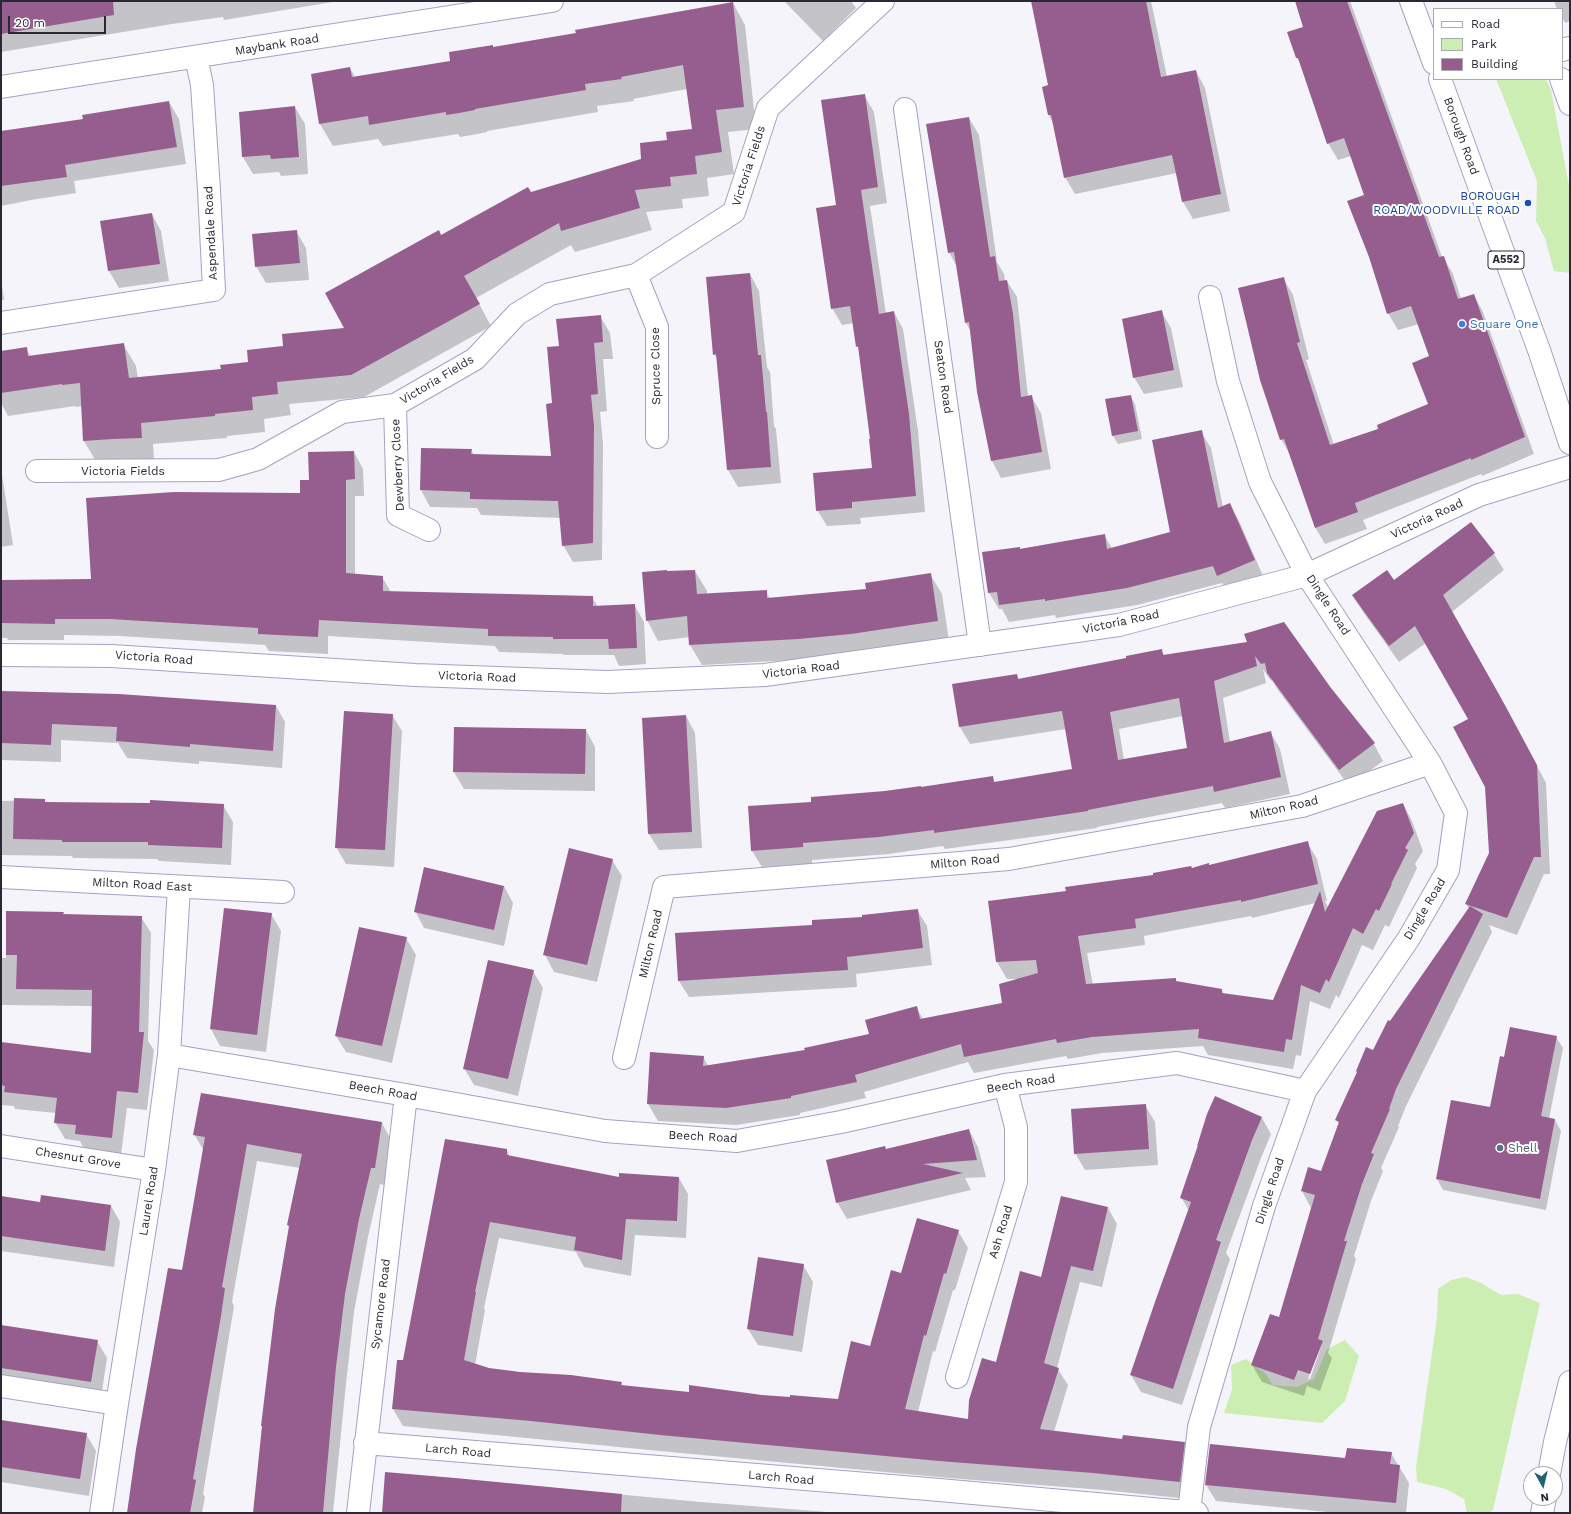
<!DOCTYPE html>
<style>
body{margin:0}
#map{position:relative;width:1571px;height:1514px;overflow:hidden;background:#f5f4fb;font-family:"Work Sans",sans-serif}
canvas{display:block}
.frame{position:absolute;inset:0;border:2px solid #2a2834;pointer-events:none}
.legend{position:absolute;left:1433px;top:8px;width:130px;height:72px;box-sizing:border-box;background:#fff;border:1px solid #aaa9ae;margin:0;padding:5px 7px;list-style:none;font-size:12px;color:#2a2834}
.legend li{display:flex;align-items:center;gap:8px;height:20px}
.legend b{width:20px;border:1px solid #aaa9ae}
.north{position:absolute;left:1523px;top:1466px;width:40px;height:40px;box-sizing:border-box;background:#fff;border:1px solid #aaa9ae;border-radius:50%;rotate:172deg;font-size:11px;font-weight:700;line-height:16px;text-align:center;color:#2a2834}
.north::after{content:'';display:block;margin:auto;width:14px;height:18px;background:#216276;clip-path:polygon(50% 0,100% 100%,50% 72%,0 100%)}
.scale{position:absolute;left:8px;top:16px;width:98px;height:18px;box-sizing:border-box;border:2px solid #2a2834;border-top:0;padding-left:5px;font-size:12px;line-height:14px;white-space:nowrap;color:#2a2834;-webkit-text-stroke:3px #fff;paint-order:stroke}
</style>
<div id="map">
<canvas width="1571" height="1514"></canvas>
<div class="frame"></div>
<ul class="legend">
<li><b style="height:5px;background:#fff"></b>Road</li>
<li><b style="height:11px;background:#cceeb3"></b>Park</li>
<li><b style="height:11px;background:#965e8f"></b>Building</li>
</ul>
<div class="north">N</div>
<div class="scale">20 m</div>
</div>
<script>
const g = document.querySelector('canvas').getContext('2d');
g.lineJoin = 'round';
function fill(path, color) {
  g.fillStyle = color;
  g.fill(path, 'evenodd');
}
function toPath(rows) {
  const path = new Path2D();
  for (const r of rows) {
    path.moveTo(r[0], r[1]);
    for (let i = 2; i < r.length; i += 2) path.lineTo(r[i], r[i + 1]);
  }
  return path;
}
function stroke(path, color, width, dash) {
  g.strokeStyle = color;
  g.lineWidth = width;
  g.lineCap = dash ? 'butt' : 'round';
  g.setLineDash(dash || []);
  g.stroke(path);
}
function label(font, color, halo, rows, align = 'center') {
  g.font = font + ' "Work Sans",sans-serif';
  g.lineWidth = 4;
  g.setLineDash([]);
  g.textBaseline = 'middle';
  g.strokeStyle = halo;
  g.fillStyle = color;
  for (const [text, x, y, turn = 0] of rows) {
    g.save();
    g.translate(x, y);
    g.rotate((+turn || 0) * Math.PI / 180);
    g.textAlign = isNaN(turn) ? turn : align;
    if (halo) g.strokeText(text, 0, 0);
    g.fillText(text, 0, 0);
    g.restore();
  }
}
fill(toPath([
 [1496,79,1546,79,1551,90,1570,191,1570,273,1554,271,1545,238,1536,221,1537,181],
 [1466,1277,1481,1283,1501,1295,1518,1294,1540,1303,1493,1510,1488,1513,1467,1513,1464,1499,1446,1489,1417,1482,1416,1467,1437,1317,1438,1289,1451,1280],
 [1345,1340,1359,1356,1345,1401,1322,1423,1224,1413,1232,1389,1231,1365,1246,1359,1266,1374,1273,1385,1297,1387,1314,1379,1327,1349]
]), '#cceeb3');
fill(toPath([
 [1,1,339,1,224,20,223,17,172,24,1,52],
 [784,1,851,1,856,8,823,41],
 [1032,1,1151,1,1167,77,1196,71,1205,88,1230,211,1193,219,1183,202,1177,173,1075,194,1065,177,1054,125,1049,115,1043,87,1050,86],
 [1296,1,1350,1,1442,257,1443,257,1453,274,1461,299,1474,295,1483,312,1534,454,1482,476,1481,474,1363,520,1367,529,1325,544,1315,527,1291,456,1281,439,1283,278,1293,295,1309,359,1306,360,1334,445,1379,429,1429,404,1430,357,1419,324,1398,330,1388,313,1365,196,1351,156,1338,160,1328,143,1302,66,1297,58,1288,33,1304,27],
 [1554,1,1570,1,1570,21,1565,23,1562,17,1562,9,1557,9],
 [733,3,745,25,756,129,728,132,734,174,707,178,709,196,682,199,683,208,646,212,652,230,575,252,571,245,476,298,491,326,364,397,289,404,291,415,264,419,265,432,227,436,227,438,153,444,154,459,97,463,84,441,83,406,76,407,75,406,8,416,1,403,1,352,26,348,31,357,123,344,136,366,138,378,222,370,249,363,284,347,346,329,441,237,531,193,642,159,668,141,693,129,687,89,633,99,634,101,597,106,598,112,487,131,487,132,472,135,460,137,458,134,383,146,378,139,333,146,320,124,312,75,350,68,355,77,451,62,493,48,577,34],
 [864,95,874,112,887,203,870,206,886,314,894,312,903,329,918,431,925,512,860,518,861,524,827,526,817,510,873,469,871,440,860,351,857,346,854,323,842,325,832,308,837,206],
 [169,102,179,119,186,164,74,181,76,193,31,200,1,206,1,133,46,127],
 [295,107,305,124,308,174,281,176,279,172,253,174,243,157,268,111,268,109],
 [969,118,979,135,997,262,1004,274,1005,281,1007,281,1017,297,1028,396,1031,396,1041,413,1051,469,1001,478,992,461,978,392,971,332,966,323,958,269,949,252],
 [152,214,161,231,169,281,119,288,109,271,102,222],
 [296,231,306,248,309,280,266,283,256,266],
 [750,274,759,291,767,367,770,372,774,426,776,429,781,483,738,487,728,470,718,360,714,354],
 [1,279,4,300,1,300],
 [1161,311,1171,328,1183,387,1144,394,1134,377],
 [600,316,610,333,613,359,603,359,607,411,600,412,603,444,602,560,573,562,563,545,561,518,481,515,477,508,430,507,421,490,471,450,474,455,552,457,553,404,560,347],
 [1130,396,1135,404,1142,439,1118,444,1113,436],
 [1201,432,1211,448,1223,507,1229,504,1239,521,1264,578,1228,593,1222,583,1137,605,1056,618,1055,615,1009,622,1002,609,999,609,989,593,1019,548,1020,549,1104,535,1112,548,1172,533],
 [354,452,363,469,364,496,355,496,355,575,382,577,391,592,592,597,598,607,635,606,644,622,646,664,619,666,614,655,564,655,563,654,499,652,495,646,328,636,328,654,269,651,265,645,120,636,64,635,64,640,8,640,7,638,1,638,1,581,92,580,301,494,310,481],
 [1,468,13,545,1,547],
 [1471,523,1494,554,1504,570,1452,612,1511,716,1546,783,1550,874,1544,874,1517,935,1489,925,1492,932,1406,1106,1398,1126,1399,1127,1381,1168,1383,1171,1371,1201,1354,1256,1356,1259,1328,1353,1332,1358,1320,1391,1307,1386,1304,1396,1262,1382,1252,1365,1280,1319,1311,1208,1302,1191,1322,1172,1339,1124,1337,1120,1391,1022,1469,909,1466,904,1490,853,1486,786,1470,720,1426,643,1399,662,1363,612,1353,596,1394,582],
 [1321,1342,1322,1344,1310,1379,1308,1379],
 [695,571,707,591,707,595,766,591,770,599,867,590,930,574,942,594,949,641,811,659,702,665,690,645,690,637,658,641,647,620],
 [1248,643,1331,688,1374,744,1383,761,1349,786,1278,690,1272,680,1271,681,1263,669,1266,683,1223,698,1230,742,1271,733,1280,749,1290,794,1225,808,1222,803,1097,827,1097,828,945,849,943,846,889,854,812,860,812,864,762,867,752,851,812,803,992,777,995,783,1074,770,1066,729,970,744,960,727,954,684,1017,675,1019,680,1127,659,1161,650,1165,656],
 [1183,716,1188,748,1124,760,1119,729],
 [1,692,276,706,285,722,282,768,199,761,199,764,127,758,118,743,61,740,61,762,1,760],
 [392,715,402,731,394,867,346,864,336,847],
 [686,716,695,733,702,848,659,850,649,834],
 [455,728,586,730,595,747,595,791,464,789,454,772],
 [44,800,46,803,223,805,233,822,231,865,159,861,157,859,73,858,72,856,1,855,1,801],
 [1403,804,1412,821,1423,851,1415,864,1417,868,1389,927,1385,925,1373,950,1362,945,1339,998,1336,995,1330,1009,1310,1001,1301,1056,1296,1055,1293,1069,1208,1055,1203,1046,1102,1053,1068,1059,1066,1056,974,1073,968,1062,864,1092,866,1098,800,1113,800,1115,736,1125,658,1121,648,1104,703,1057,709,1067,806,1051,871,1035,916,1007,923,1019,1003,1004,1021,979,1007,979,997,962,1067,892,1209,866,1307,842,1317,859,1327,901,1325,901,1328,907],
 [1315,903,1273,1001,1224,994,1222,990,1177,983,1175,979,1093,985,1087,953,1145,945,1144,936,1251,916,1252,918],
 [612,860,622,876,597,982,554,972,545,955],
 [504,886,513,903,504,946,424,928,415,911],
 [917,910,927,926,932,965,856,974,857,987,689,997,679,981,813,926],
 [7,912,63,913,64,915,141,917,151,933,148,1041,154,1050,147,1110,127,1108,121,1155,85,1151,80,1141,65,1139,55,1122,56,1113,15,1109,14,1106,1,1105,1,1043,92,1054,92,1006,1,1005,1,958,6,958],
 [271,914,281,931,266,1052,220,1046,211,1029],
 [406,938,416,955,392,1063,346,1052,336,1036],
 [533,971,543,988,518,1096,474,1085,464,1068],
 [1556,1037,1563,1048,1549,1119,1555,1120,1561,1131,1546,1210,1443,1190,1437,1179,1490,1108,1505,1058],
 [1145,1105,1155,1122,1158,1165,1085,1170,1075,1153],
 [1262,1118,1271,1134,1261,1158,1226,1253,1230,1259,1182,1405,1141,1392,1131,1375,1189,1211,1181,1197],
 [382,1123,391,1140,384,1185,380,1184,368,1237,354,1312,346,1384,333,1513,254,1513,263,1428,262,1426,276,1309,290,1228,288,1225,300,1168,257,1161,232,1302,234,1306,203,1494,205,1497,202,1513,128,1513,183,1271,204,1151,194,1134],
 [969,1130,978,1147,986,1177,965,1178,971,1190,847,1219,837,1202,887,1150],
 [507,1150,510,1157,620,1178,679,1178,688,1194,686,1238,635,1235,631,1276,584,1267,576,1252,499,1238,484,1308,485,1310,475,1365,489,1369,621,1383,623,1386,690,1393,838,1400,871,1347,901,1274,958,1231,968,1248,955,1290,953,1290,935,1352,933,1351,918,1412,969,1420,996,1363,1042,1278,1108,1208,1117,1224,1102,1287,1080,1282,1057,1368,1068,1385,1054,1432,1123,1441,1184,1443,1194,1459,1189,1499,1103,1490,949,1478,670,1452,403,1426,393,1409,404,1361],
 [1,1197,41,1203,111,1206,120,1222,114,1267,1,1251],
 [803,1265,813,1282,802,1352,758,1345,748,1329],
 [1,1326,97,1341,107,1358,101,1398,1,1383],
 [1,1421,86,1434,96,1451,89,1496,1,1482],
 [1391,1453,1409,1483,1406,1513,1337,1513,1216,1501,1206,1485,1346,1459],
 [455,1479,701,1502,840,1513,383,1513]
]), '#0003');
fill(toPath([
 [1,1,113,1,114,15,1,34],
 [1031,1,1146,1,1161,77,1196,70,1221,194,1182,202,1172,155,1064,178,1051,115,1048,115,1042,87,1048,85],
 [1295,1,1347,1,1439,257,1444,256,1458,299,1474,294,1525,437,1471,460,1471,458,1355,503,1358,512,1315,528,1284,439,1280,440,1260,380,1238,288,1284,277,1300,342,1297,343,1330,445,1378,429,1377,425,1428,404,1412,363,1429,356,1411,306,1387,314,1369,257,1347,201,1364,195,1344,138,1327,144,1298,58,1296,58,1287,32,1303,27],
 [733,2,744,107,716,110,722,152,695,156,697,174,670,177,671,186,635,190,640,208,561,231,559,223,464,276,480,304,351,375,277,382,278,394,252,397,253,410,215,414,215,416,141,423,142,438,113,439,83,441,80,383,62,385,62,384,1,393,1,351,27,347,28,356,124,343,129,378,221,369,220,365,248,362,247,350,283,346,282,334,344,328,325,293,439,230,441,235,528,187,531,192,641,159,640,143,667,140,666,132,692,129,683,65,621,77,622,79,585,84,586,90,475,109,475,110,459,113,446,115,446,112,369,125,368,116,319,124,311,74,350,67,352,77,450,61,449,52,493,45,493,47,576,33,575,30],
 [865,94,878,187,861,190,879,314,894,311,909,414,916,496,852,502,852,508,816,511,813,473,872,468,869,439,870,439,858,346,856,347,850,306,831,309,816,208,836,205,821,100],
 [169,101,177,147,65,165,67,177,1,186,1,131,83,119,82,115],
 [295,106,299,157,271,159,270,155,242,157,239,112],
 [969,117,990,257,995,256,999,281,1007,280,1013,314,1021,397,1032,395,1042,452,991,461,977,392,969,322,965,323,954,252,948,253,926,124],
 [152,213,160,264,108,271,100,221],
 [297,230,300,263,255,267,252,234],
 [750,273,758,355,761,355,766,412,767,412,771,467,727,470,716,354,713,355,706,277],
 [1162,310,1174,370,1133,378,1122,319],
 [601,315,603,342,594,343,598,394,591,395,594,426,593,543,562,546,558,501,470,499,470,492,420,490,421,448,472,449,471,454,551,456,546,404,552,403,547,347,559,346,556,319],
 [1131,395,1138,431,1112,436,1105,399],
 [1202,430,1218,508,1230,503,1255,560,1217,576,1213,566,1127,588,1045,601,1045,599,999,605,997,592,988,593,982,552,1020,547,1020,549,1105,534,1107,549,1170,532,1152,440],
 [354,451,355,479,346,480,346,573,383,576,383,591,593,596,593,606,635,604,637,648,609,649,608,639,553,639,553,637,488,636,488,629,319,620,318,637,258,634,258,628,110,619,55,619,55,624,1,623,1,580,91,579,86,498,174,492,300,493,300,480,309,480,308,452],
 [1471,522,1495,553,1443,595,1501,698,1537,765,1541,857,1534,857,1507,918,1465,904,1489,853,1485,787,1453,727,1468,719,1415,626,1389,646,1352,595,1387,570,1394,580],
 [667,570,667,571,695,570,697,594,767,590,767,598,866,589,865,583,931,573,938,621,851,634,799,639,689,645,687,616,646,621,642,572],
 [1284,622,1331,688,1375,743,1339,770,1267,673,1265,663,1261,664,1255,656,1257,666,1214,681,1224,743,1271,731,1281,777,1214,792,1213,786,1088,810,1088,811,1021,821,934,833,934,830,879,837,803,843,803,847,751,851,748,806,811,802,811,797,885,791,921,786,921,787,993,776,994,782,1072,769,1062,711,959,727,952,684,1017,674,1018,679,1126,658,1126,656,1162,649,1163,655,1247,642,1244,634],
 [1179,698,1187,748,1118,760,1110,712],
 [1,691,119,694,276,705,273,751,190,744,190,747,116,741,117,727,52,724,51,745,1,743],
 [344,711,393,714,385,850,335,848],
 [686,715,692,832,648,834,642,718],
 [454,727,586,729,585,774,453,772],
 [14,798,45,799,45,802,150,803,150,800,224,804,222,848,148,845,148,842,62,842,62,840,13,839],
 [1403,803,1414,833,1405,848,1408,850,1391,884,1392,884,1379,911,1376,909,1363,934,1353,928,1329,982,1326,979,1320,993,1301,985,1292,1040,1286,1039,1284,1052,1198,1038,1199,1029,1092,1037,1057,1043,1056,1039,964,1057,961,1044,855,1075,857,1082,791,1096,791,1098,726,1108,647,1104,650,1052,704,1056,703,1066,805,1050,804,1048,869,1034,865,1020,917,1006,920,1019,1002,1003,999,984,1038,973,1036,960,996,962,988,901,1066,891,1065,887,1153,875,1153,873,1191,866,1192,868,1209,863,1209,865,1308,841,1318,884,1241,902,1241,900,1135,919,1136,928,1078,936,1086,984,1176,978,1176,981,1222,989,1222,993,1273,1000,1320,891,1325,912,1377,811],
 [569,848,613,859,587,965,543,955],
 [424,867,504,886,494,930,414,912],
 [1470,906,1483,914,1396,1089,1389,1109,1390,1109,1371,1153,1374,1154,1362,1184,1344,1241,1347,1241,1318,1339,1323,1341,1310,1374,1298,1370,1294,1380,1251,1365,1270,1314,1279,1317,1315,1195,1301,1191,1308,1167,1321,1171,1339,1122,1335,1120,1357,1072,1356,1071,1366,1047,1373,1050,1388,1020,1390,1021],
 [224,908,272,913,257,1035,210,1029],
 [918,909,923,948,847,957,848,970,678,981,675,933,812,925,812,920,862,917,862,915],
 [6,911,64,912,63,914,142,916,139,1032,144,1032,138,1093,117,1091,112,1138,75,1134,76,1125,54,1123,57,1098,4,1092,5,1086,1,1085,1,1042,91,1053,92,990,16,989,17,955,6,955],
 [359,927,407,937,382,1046,335,1036],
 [488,960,534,970,508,1079,463,1069],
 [1510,1027,1557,1036,1541,1116,1555,1119,1540,1199,1436,1179,1451,1100,1490,1107,1500,1056,1504,1057],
 [201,1093,382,1122,375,1168,371,1168,359,1219,345,1294,336,1367,323,1513,253,1513,262,1426,261,1426,275,1309,289,1226,287,1225,302,1154,247,1144,222,1287,225,1288,221,1316,193,1479,196,1480,190,1513,127,1513,136,1449,168,1268,182,1270,205,1137,193,1135],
 [1215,1096,1262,1117,1252,1140,1216,1240,1221,1242,1173,1389,1130,1375,1156,1299,1191,1202,1180,1198,1198,1145,1197,1146,1207,1114],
 [1146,1104,1149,1149,1074,1154,1071,1109],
 [969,1129,977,1160,923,1164,963,1173,836,1203,826,1160,885,1146,886,1149],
 [445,1139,507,1149,507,1155,619,1177,619,1173,679,1177,677,1221,626,1219,622,1260,574,1250,576,1237,490,1222,475,1292,476,1292,464,1360,489,1368,520,1372,571,1375,622,1382,621,1385,689,1392,689,1385,762,1395,790,1397,790,1395,838,1399,851,1341,870,1346,891,1270,901,1273,917,1218,959,1230,946,1274,944,1273,926,1336,924,1335,905,1409,968,1419,969,1400,982,1358,996,1362,1020,1271,1041,1277,1061,1196,1108,1207,1093,1271,1071,1266,1044,1363,1059,1368,1040,1429,1122,1439,1123,1435,1185,1442,1180,1482,1093,1473,939,1461,660,1435,531,1421,392,1409,397,1360,403,1360],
 [41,1195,111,1205,105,1251,1,1236,1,1196,40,1202],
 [758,1257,804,1264,793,1336,747,1329],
 [1,1325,98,1340,91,1382,1,1368],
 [1,1420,87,1433,80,1479,1,1467],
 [1210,1444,1345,1458,1347,1448,1392,1452,1390,1464,1400,1465,1396,1503,1205,1485],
 [385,1472,455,1478,622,1494,621,1513,382,1513]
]), '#965e8f');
const street = toPath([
 [1562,50,1570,48],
 [1561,79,1570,104],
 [1,87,552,1],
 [905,109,980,645],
 [636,275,657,327,657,437],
 [1,323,214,290,209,190,202,85,196,57],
 [395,405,398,515,429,530],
 [37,471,219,470,258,459,342,412,395,405,475,359,517,314,550,294,636,275,734,212,768,108,883,1],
 [1,655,111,656,415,675,607,682,765,675,1119,625,1307,575,1479,495,1570,467],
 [1,877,283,892],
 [169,1055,406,1095,605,1131,737,1141,841,1122,1005,1085,1177,1063,1305,1091],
 [624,1058,664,887,1009,859,1302,806,1430,763],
 [1,1146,154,1170],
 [957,1377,1016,1182,1016,1127,1005,1085],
 [1,1386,117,1404],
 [365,1443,928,1489,1197,1513],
 [1189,1512,1199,1427,1264,1206,1305,1091,1409,938,1448,870,1456,813,1430,763,1307,575,1260,482,1228,381,1210,297],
 [101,1513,117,1404,154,1170,169,1055,179,887],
 [358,1513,406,1095]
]);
const highway = toPath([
 [1411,1,1434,63],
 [1440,79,1540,353,1570,443],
 [1549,1474,1555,1442,1570,1382],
 [1542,1513,1545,1498]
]);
stroke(street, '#a6a1c1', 24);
stroke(highway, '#a6a1c1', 24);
stroke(street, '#fff', 22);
stroke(highway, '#fff', 22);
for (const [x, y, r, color] of [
 [1528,203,4,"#1a4fb4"],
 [1462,324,4,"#3f7fe0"],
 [1500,1148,4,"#5c6f8a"]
]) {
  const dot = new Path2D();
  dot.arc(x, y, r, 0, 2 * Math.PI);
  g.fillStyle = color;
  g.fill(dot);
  stroke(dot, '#fff', 1.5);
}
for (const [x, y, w] of [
 [1506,260,36]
]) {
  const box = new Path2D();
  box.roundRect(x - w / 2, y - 9, w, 18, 3);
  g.fillStyle = '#fff';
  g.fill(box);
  stroke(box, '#2a2834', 1);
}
label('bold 11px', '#2a2834', null, [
 ["A552",1506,260]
]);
label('12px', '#2a2834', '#fff', [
 ["Maybank Road",277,45,-9],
 ["Borough Road",1461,136,70],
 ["Victoria Fields",749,166,-72],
 ["Aspendale Road",211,233,-93],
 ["Spruce Close",656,366,-91],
 ["Seaton Road",943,377,82],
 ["Victoria Fields",437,380,-31],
 ["Dewberry Close",398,465,-93],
 ["Victoria Fields",123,471],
 ["Victoria Road",1427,519,-25],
 ["Dingle Road",1328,605,57],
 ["Victoria Road",1121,622,-12],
 ["Victoria Road",154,658,4],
 ["Victoria Road",801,670,-7],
 ["Victoria Road",477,677,2],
 ["Milton Road",1284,808,-13],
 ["Milton Road",965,862,-5],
 ["Milton Road East",142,885,3],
 ["Dingle Road",1425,909,-59],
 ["Milton Road",651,944,-77],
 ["Beech Road",1021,1084,-9],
 ["Beech Road",383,1091,10],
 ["Beech Road",703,1137,3],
 ["Chesnut Grove",78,1158,9],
 ["Dingle Road",1270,1191,-72],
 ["Laurel Road",149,1201,-81],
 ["Ash Road",1001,1232,-73],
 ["Sycamore Road",381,1304,-83],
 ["Larch Road",458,1451,5],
 ["Larch Road",781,1478,5]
]);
label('12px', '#164399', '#fff', [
 ["BOROUGH",1520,196],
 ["ROAD/WOODVILLE ROAD",1520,210]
], 'right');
label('12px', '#366cbe', '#fff', [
 ["Square One",1470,324]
], 'left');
label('12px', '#4e5e75', '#fff', [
 ["Shell",1508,1148]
], 'left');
</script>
